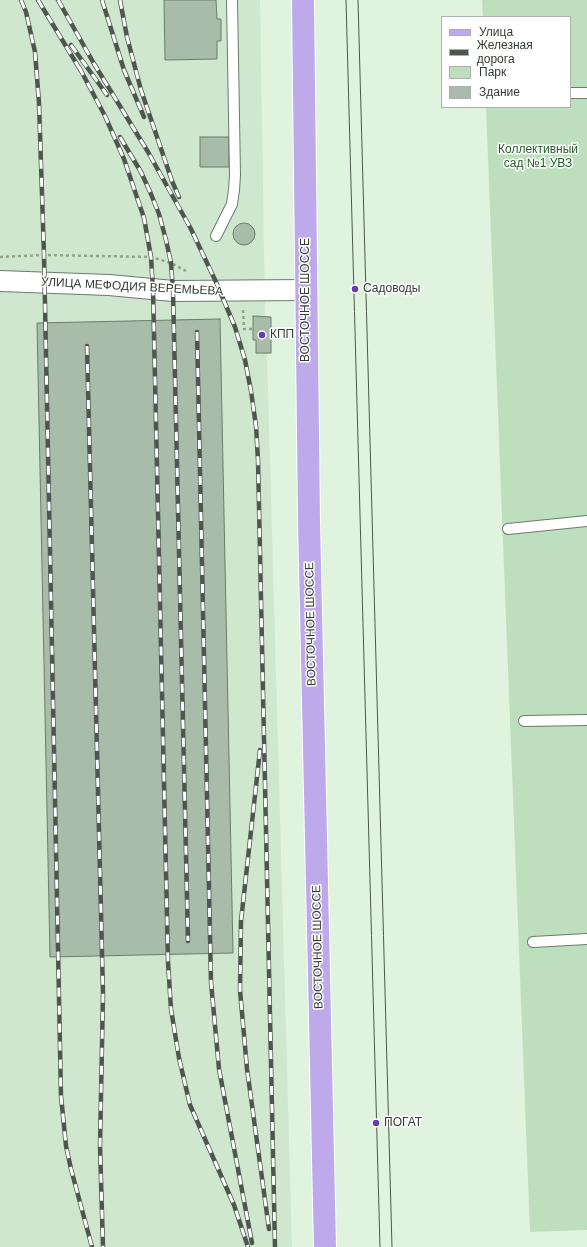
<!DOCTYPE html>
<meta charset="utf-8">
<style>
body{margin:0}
#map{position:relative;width:587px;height:1247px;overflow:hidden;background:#dff3df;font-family:Helvetica,sans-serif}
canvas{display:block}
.legend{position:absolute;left:441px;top:16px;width:130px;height:92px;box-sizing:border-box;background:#fff;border:1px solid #adb1ad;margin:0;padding:5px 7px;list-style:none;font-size:12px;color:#333b33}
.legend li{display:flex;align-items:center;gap:8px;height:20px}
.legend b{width:20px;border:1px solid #adb1ad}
</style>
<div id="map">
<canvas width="587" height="1247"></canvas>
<ul class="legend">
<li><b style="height:5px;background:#bea9eb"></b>Улица</li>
<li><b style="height:5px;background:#4d574d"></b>Железная дорога</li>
<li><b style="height:11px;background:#bedfbe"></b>Парк</li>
<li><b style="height:11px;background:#a9bca9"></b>Здание</li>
</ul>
</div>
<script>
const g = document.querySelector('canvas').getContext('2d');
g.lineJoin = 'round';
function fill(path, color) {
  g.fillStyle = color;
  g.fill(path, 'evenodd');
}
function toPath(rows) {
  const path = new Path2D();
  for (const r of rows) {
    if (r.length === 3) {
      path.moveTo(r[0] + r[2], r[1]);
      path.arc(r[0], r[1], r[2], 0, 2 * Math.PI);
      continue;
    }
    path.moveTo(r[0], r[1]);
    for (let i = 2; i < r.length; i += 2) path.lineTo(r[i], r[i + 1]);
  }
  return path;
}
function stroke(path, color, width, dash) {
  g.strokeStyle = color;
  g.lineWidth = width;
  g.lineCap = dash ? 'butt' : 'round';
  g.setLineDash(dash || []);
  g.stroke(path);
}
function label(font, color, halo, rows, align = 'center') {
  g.font = font + ' Helvetica,sans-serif';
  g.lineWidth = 3;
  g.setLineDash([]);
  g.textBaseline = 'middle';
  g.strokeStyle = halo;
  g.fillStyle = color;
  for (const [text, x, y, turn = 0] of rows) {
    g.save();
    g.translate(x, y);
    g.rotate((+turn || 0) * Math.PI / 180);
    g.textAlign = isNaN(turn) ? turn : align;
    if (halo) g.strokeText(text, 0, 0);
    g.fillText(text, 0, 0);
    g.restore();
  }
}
fill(toPath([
 [0,0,260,0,265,316,271,317,271,353,267,354,292,1247,0,1247]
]), '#cfe7cf');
fill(toPath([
 [482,0,587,0,587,1230,530,1232,486,107,570,107,570,17,483,17]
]), '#bedfbe');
const building = toPath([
 [164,0,216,0,217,19,221,19,221,41,217,41,217,59,165,60,164,0],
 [200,137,229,137,229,167,200,167,200,137],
 [244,234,11],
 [253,316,271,317,271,353,256,353,256,340,253,340,253,316],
 [220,319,233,953,50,957,37,323,220,319]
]);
fill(building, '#a9bca9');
stroke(building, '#6b7c6b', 1);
const service = toPath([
 [570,93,587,93],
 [216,236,232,204,234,190,235,175,232,0],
 [508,529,587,521],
 [524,721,587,720],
 [533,942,587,939]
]);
const minor = toPath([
 [0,281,109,285,173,291,306,290]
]);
const primary = toPath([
 [303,0,309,520,325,1247]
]);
stroke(service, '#6a7c6a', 12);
stroke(minor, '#6a7c6a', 22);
stroke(primary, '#fff', 24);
stroke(toPath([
 [0,257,44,255,151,257,171,263,186,271],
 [243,310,244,329,253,329]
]), '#91a091', 2.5, [3, 3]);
stroke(service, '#fff', 10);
stroke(minor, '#fff', 20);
stroke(primary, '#bea9eb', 22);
stroke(toPath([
 [346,0,380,1247],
 [358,0,392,1247]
]), '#4d574d', 1);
const rail = toPath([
 [21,0,26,12,35,52,39,103,44,255,61,1096,66,1146,71,1169,92,1247],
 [38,0,81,71],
 [58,0,93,62,148,152,191,229,216,282,235,327,245,360,251,391,256,426,258,460,275,1247],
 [102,0,124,70,144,117],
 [120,0,127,37,141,90,172,181,179,197],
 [71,45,107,95],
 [79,67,105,116,124,159,144,218,151,257,153,289,168,962,171,1009,179,1058,190,1105,234,1205,248,1247],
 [120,137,141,172,151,194,159,214,166,240,171,263,173,291,188,941],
 [197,332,211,982,219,1069,252,1243],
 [87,346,103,994,100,1146,103,1247],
 [260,750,241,921,240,990,247,1069,269,1229]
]);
stroke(rail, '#4d574d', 4.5);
stroke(rail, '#fff', 3, [9]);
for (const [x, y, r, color] of [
 [355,289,4,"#693cb4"],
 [262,335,4,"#693cb4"],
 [376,1123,4,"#693cb4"]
]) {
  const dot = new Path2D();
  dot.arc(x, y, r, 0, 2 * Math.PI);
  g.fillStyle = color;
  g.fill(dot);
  stroke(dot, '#fff', 1.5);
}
label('12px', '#245929', '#fff', [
 ["Коллективный",538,150],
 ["сад №1 УВЗ",538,164]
]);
label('12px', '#333b33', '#fff', [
 ["УЛИЦА МЕФОДИЯ ВЕРЕМЬЕВА",132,287,3],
 ["ВОСТОЧНОЕ ШОССЕ",306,300,-90],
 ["ВОСТОЧНОЕ ШОССЕ",311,624,-91],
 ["ВОСТОЧНОЕ ШОССЕ",318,947,-91]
]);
label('12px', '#333b33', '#fff', [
 ["Садоводы",363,289],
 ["КПП",270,335],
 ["ПОГАТ",384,1123]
], 'left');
</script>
